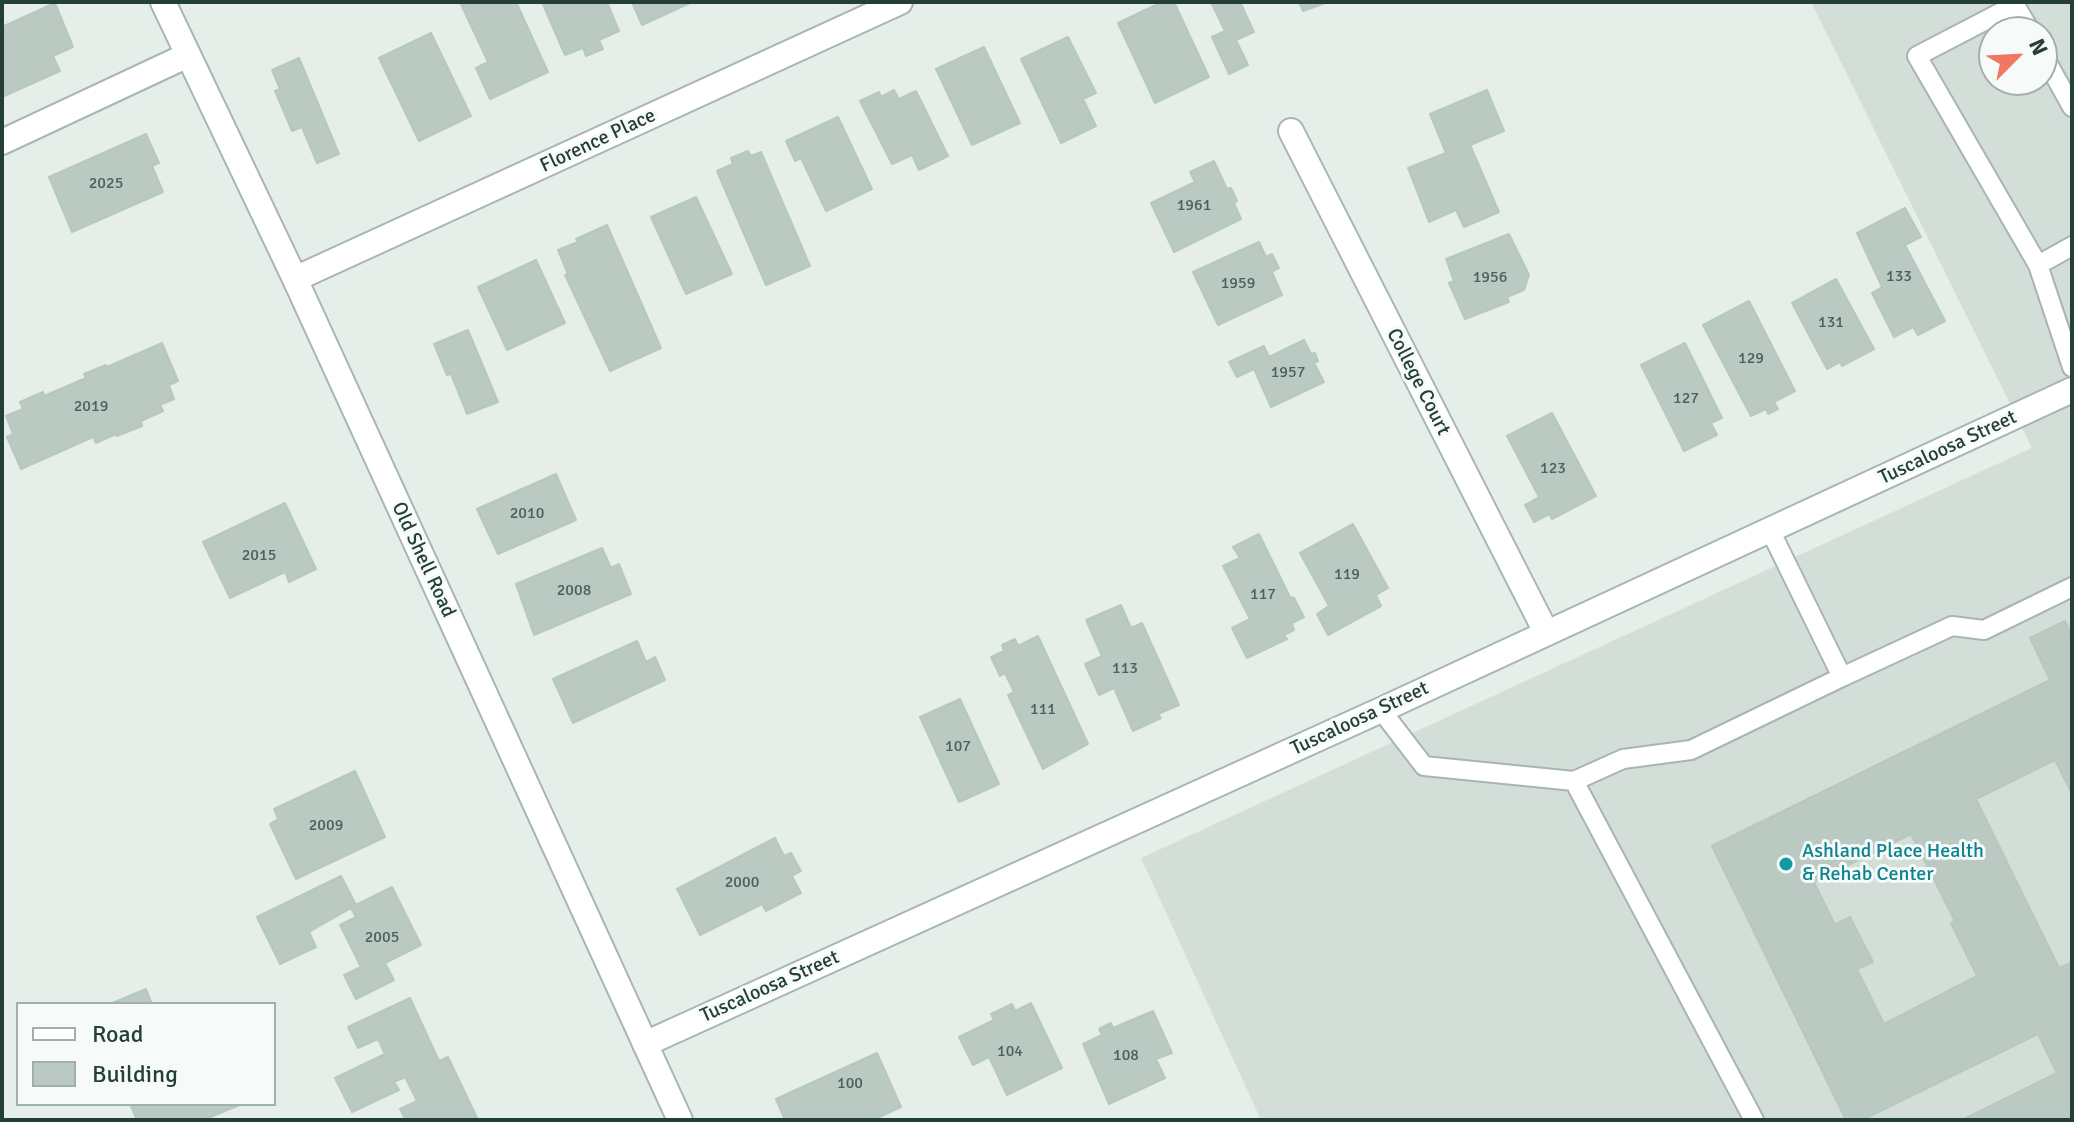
<!DOCTYPE html>
<style>
body{margin:0}
#map{position:relative;width:2074px;height:1122px;overflow:hidden;background:#e5eee9;font-family:Signika,sans-serif}
canvas{display:block}
.frame{position:absolute;inset:0;border:4px solid #244036;pointer-events:none}
.legend{position:absolute;left:16px;top:1002px;width:260px;height:104px;box-sizing:border-box;background:#f6faf8;border:2px solid #a2b0aa;margin:0;padding:10px 14px;list-style:none;font-size:24px;color:#244036}
.legend li{display:flex;align-items:center;gap:16px;height:40px}
.legend b{width:40px;border:2px solid #a2b0aa}
.north{position:absolute;left:1978px;top:16px;width:80px;height:80px;box-sizing:border-box;background:#f6faf8;border:2px solid #a2b0aa;border-radius:50%;rotate:66deg;font-size:22px;font-weight:700;line-height:32px;text-align:center;color:#244036}
.north::after{content:'';display:block;margin:auto;width:28px;height:36px;background:#f07761;clip-path:polygon(50% 0,100% 100%,50% 72%,0 100%)}
</style>
<div id="map">
<canvas width="2074" height="1122"></canvas>
<div class="frame"></div>
<ul class="legend">
<li><b style="height:10px;background:#fff"></b>Road</li>
<li><b style="height:22px;background:#bac9c2"></b>Building</li>
</ul>
<div class="north">N</div>
</div>
<script>
const g = document.querySelector('canvas').getContext('2d');
g.lineJoin = 'round';
function fill(path, color) {
  g.fillStyle = color;
  g.fill(path, 'evenodd');
}
function toPath(rows) {
  const path = new Path2D();
  for (const r of rows) {
    path.moveTo(r[0], r[1]);
    for (let i = 2; i < r.length; i += 2) path.lineTo(r[i], r[i + 1]);
  }
  return path;
}
function stroke(path, color, width, dash) {
  g.strokeStyle = color;
  g.lineWidth = width;
  g.lineCap = dash ? 'butt' : 'round';
  g.setLineDash(dash || []);
  g.stroke(path);
}
function label(font, color, halo, rows, align = 'center') {
  g.font = font + ' Signika,sans-serif';
  g.lineWidth = 6;
  g.setLineDash([]);
  g.textBaseline = 'middle';
  g.strokeStyle = halo;
  g.fillStyle = color;
  for (const [text, x, y, turn = 0] of rows) {
    g.save();
    g.translate(x, y);
    g.rotate((+turn || 0) * Math.PI / 180);
    g.textAlign = isNaN(turn) ? turn : align;
    if (halo) g.strokeText(text, 0, 0);
    g.fillText(text, 0, 0);
    g.restore();
  }
}
fill(toPath([
 [1811,2,2072,2,2072,1120,1261,1120,1141,858,2032,448],
 [1994,32,2042,32,2042,80,1994,80]
]), '#d3ded8');
const building = toPath([
 [460,2,516,2,548,72,490,99,476,68,488,62,460,2],
 [542,2,607,2,619,31,599,40,603,49,586,56,583,48,565,55,542,2],
 [632,2,692,2,642,25,632,2],
 [1162,2,1174,2,1209,77,1155,103,1118,23,1162,2],
 [1240,2,1254,32,1236,40,1248,65,1229,74,1212,37,1225,31,1211,2,1240,2],
 [1299,2,1328,2,1303,11,1299,2],
 [55,3,73,47,53,56,60,71,2,97,2,27,55,3],
 [431,33,471,116,419,141,379,58,431,33],
 [1068,37,1096,93,1083,99,1096,126,1061,143,1021,59,1068,37],
 [984,47,1020,123,972,145,936,69,984,47],
 [299,58,339,154,317,163,302,127,292,131,275,91,280,89,272,70,299,58],
 [894,90,899,99,916,91,948,156,919,170,912,155,892,164,860,101,879,92,881,97,894,90],
 [1487,90,1504,131,1470,145,1499,212,1464,227,1456,210,1429,222,1408,168,1446,153,1430,114,1487,90],
 [838,117,872,189,826,211,801,158,795,161,786,141,838,117],
 [146,134,159,163,152,166,163,192,72,232,49,177,146,134],
 [748,151,751,156,761,152,810,266,766,285,717,171,733,164,731,158,748,151],
 [1214,161,1227,189,1231,188,1237,201,1234,203,1241,219,1174,252,1151,203,1195,182,1190,172,1214,161],
 [696,197,732,274,686,294,651,217,696,197],
 [1905,208,1921,237,1905,245,1945,321,1918,335,1913,327,1894,337,1872,293,1882,287,1857,233,1905,208],
 [607,225,661,348,610,371,565,275,568,274,558,250,578,242,576,239,607,225],
 [1509,234,1529,275,1524,290,1507,297,1509,302,1465,319,1449,283,1454,281,1446,259,1509,234],
 [1259,242,1266,257,1272,254,1279,268,1272,272,1282,295,1218,325,1193,272,1259,242],
 [536,260,565,323,507,350,478,287,536,260],
 [1836,279,1874,349,1842,366,1840,362,1827,369,1792,303,1836,279],
 [1749,301,1795,391,1774,402,1778,409,1768,414,1766,409,1751,416,1703,325,1749,301],
 [468,330,498,402,467,414,451,374,447,375,434,344,468,330],
 [1304,340,1311,354,1315,353,1318,361,1314,363,1324,382,1271,407,1254,369,1237,377,1229,362,1264,346,1269,357,1304,340],
 [162,343,178,381,169,385,174,399,160,405,163,411,141,421,142,426,117,436,116,434,96,443,93,437,21,469,7,437,13,434,6,416,23,409,20,402,43,392,44,396,86,378,84,374,106,365,107,367,162,343],
 [1685,343,1722,418,1711,423,1717,435,1684,451,1641,365,1685,343],
 [1552,413,1596,496,1552,519,1549,514,1534,522,1525,505,1539,497,1507,436,1552,413],
 [556,474,576,520,498,554,477,509,556,474],
 [285,503,316,569,289,582,285,572,230,598,203,542,285,503],
 [1353,524,1388,588,1376,595,1381,606,1328,635,1317,614,1329,606,1300,553,1353,524],
 [1259,534,1290,597,1294,598,1304,617,1292,623,1294,630,1284,635,1287,639,1247,658,1232,628,1250,619,1223,566,1240,558,1233,547,1259,534],
 [602,548,611,568,619,564,631,594,534,635,516,584,602,548],
 [1121,605,1131,628,1142,623,1179,705,1158,714,1161,718,1133,731,1114,688,1099,695,1085,664,1102,656,1086,620,1121,605],
 [2065,621,2072,636,2072,794,2055,760,1976,799,2059,968,2072,962,2072,1120,1967,1120,1966,1118,2057,1073,2038,1034,1862,1120,1846,1120,1712,846,2050,680,2030,638,2065,621],
 [1911,834,1955,921,1951,923,1977,976,1884,1024,1857,969,1873,962,1850,917,1835,925,1814,882,1911,834],
 [1038,636,1088,744,1043,769,1008,695,1014,692,1005,673,1000,676,991,657,1004,651,1002,645,1015,639,1018,646,1038,636],
 [637,641,646,662,655,657,665,680,573,723,553,679,637,641],
 [960,699,999,784,959,802,920,717,960,699],
 [355,771,385,837,296,879,270,824,278,819,274,809,355,771],
 [775,838,784,856,791,853,801,871,792,876,801,893,766,911,762,904,700,935,677,889,775,838],
 [341,876,356,905,392,887,421,945,385,963,394,980,356,999,344,975,361,967,340,925,356,917,351,908,309,932,316,947,280,964,257,917,341,876],
 [146,989,152,1004,110,1004,146,989],
 [410,998,439,1061,448,1057,478,1120,406,1120,400,1109,417,1101,405,1077,394,1082,399,1090,352,1112,335,1078,385,1054,378,1039,358,1048,348,1027,410,998],
 [1031,1003,1062,1068,1007,1095,989,1057,973,1065,959,1037,994,1020,991,1014,1012,1004,1015,1011,1031,1003],
 [1153,1011,1172,1053,1156,1059,1165,1078,1109,1104,1083,1044,1102,1035,1099,1029,1111,1023,1113,1028,1153,1011],
 [877,1053,901,1107,873,1120,785,1120,776,1099,877,1053],
 [130,1104,242,1104,203,1120,137,1120,130,1104]
]);
fill(building, '#bac9c2');
stroke(building, '#b7c8c0', 2);
const service = toPath([
 [2031,32,2015,5,1917,56,2038,265,2072,367],
 [2042,53,2072,107],
 [2038,265,2072,246],
 [1770,530,1842,677,1952,626,1984,630,2072,587],
 [1381,710,1424,766,1574,781,1754,1120],
 [1574,781,1623,759,1691,750,1842,677]
]);
const minor = toPath([
 [1291,131,1546,632],
 [2,142,188,55],
 [295,279,900,2],
 [645,1044,1381,710,2072,390]
]);
const tertiary = toPath([
 [163,2,295,279,680,1120]
]);
stroke(service, '#a7b6b0', 22);
stroke(minor, '#a7b6b0', 28);
stroke(tertiary, '#a7b6b0', 28);
stroke(service, '#fff', 18);
stroke(minor, '#fff', 24);
stroke(tertiary, '#fff', 24);
for (const [x, y, r, color] of [
 [1786,864,8,"#0f9aa8"]
]) {
  const dot = new Path2D();
  dot.arc(x, y, r, 0, 2 * Math.PI);
  g.fillStyle = color;
  g.fill(dot);
  stroke(dot, '#f6faf8', 3);
}
label('16px', '#4a6259', null, [
 ["2025",106,184],
 ["1961",1194,206],
 ["133",1899,277],
 ["1956",1490,278],
 ["1959",1238,284],
 ["131",1831,323],
 ["129",1751,359],
 ["1957",1288,373],
 ["127",1686,399],
 ["2019",91,407],
 ["123",1553,469],
 ["2010",527,514],
 ["2015",259,556],
 ["119",1347,575],
 ["2008",574,591],
 ["117",1263,595],
 ["113",1125,669],
 ["111",1043,710],
 ["107",958,747],
 ["2009",326,826],
 ["2000",742,883],
 ["2005",382,938],
 ["104",1010,1052],
 ["108",1126,1056],
 ["100",850,1084]
]);
label('20px', '#244036', '#f6faf8', [
 ["Florence Place",598,141,-25],
 ["College Court",1418,382,63],
 ["Tuscaloosa Street",1948,448,-25],
 ["Old Shell Road",423,560,65],
 ["Tuscaloosa Street",1360,719,-25],
 ["Tuscaloosa Street",770,987,-24]
]);
label('20px', '#0d838f', '#f6faf8', [
 ["Ashland Place Health",1802,852],
 ["& Rehab Center",1802,875]
], 'left');
</script>
